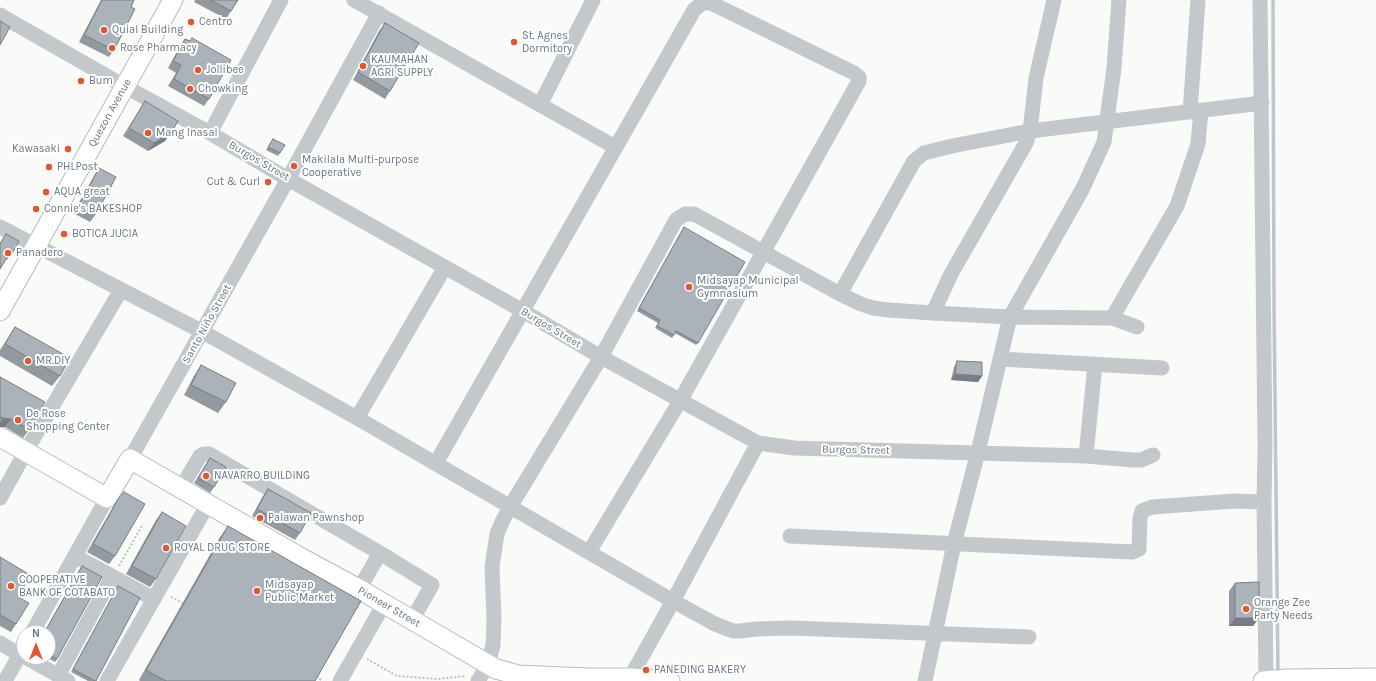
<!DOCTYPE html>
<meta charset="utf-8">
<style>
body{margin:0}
#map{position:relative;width:1376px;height:681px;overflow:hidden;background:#fafaf8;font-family:Karla,sans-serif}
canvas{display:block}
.north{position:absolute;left:16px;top:625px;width:40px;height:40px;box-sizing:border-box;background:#fff;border:1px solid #c1c8cd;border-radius:50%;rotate:0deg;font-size:11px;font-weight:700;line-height:16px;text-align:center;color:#657683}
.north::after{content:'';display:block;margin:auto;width:14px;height:18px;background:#e4572e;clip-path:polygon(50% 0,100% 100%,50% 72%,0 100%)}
</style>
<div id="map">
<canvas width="1376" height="681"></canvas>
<div class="north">N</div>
</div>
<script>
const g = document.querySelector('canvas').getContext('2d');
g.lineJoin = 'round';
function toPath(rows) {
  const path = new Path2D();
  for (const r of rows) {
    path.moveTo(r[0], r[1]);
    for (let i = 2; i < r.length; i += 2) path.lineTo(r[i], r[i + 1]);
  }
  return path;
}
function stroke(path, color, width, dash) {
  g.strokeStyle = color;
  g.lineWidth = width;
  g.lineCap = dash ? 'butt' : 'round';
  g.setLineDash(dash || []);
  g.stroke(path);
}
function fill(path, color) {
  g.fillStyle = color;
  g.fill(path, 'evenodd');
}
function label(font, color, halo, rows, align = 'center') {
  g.font = font + ' Karla,sans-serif';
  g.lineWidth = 4;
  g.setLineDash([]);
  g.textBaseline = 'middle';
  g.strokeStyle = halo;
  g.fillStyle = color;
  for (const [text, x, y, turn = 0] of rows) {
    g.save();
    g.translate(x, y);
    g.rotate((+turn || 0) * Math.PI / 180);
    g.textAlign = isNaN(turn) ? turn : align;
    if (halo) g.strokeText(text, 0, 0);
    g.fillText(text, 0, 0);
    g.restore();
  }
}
stroke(toPath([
 [1273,0,1274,305,1278,675]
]), '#bbc7cb', 3.5);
const major = toPath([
 [0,311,173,0],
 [0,437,107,498,130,459,298,556,359,589,496,669,518,675,589,678,630,678,670,681],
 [1263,681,1286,679,1376,678]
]);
stroke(major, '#b5babe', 21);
stroke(toPath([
 [119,566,143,524],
 [171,597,183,603],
 [367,659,397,676,437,679,466,676],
 [316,677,323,681]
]), '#bbbfc2', 2, [2, 2]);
stroke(toPath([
 [354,0,615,147],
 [1260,0,1265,447,1264,502,1266,681],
 [0,15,124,86,210,133,288,179,523,311,601,357,758,443,794,448,1086,456,1133,460,1141,460,1153,455],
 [540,105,593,0],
 [1190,112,1198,0],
 [210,133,281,0],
 [0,227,203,332,357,418,673,601,715,624,733,631,740,631,757,629,791,628,1029,637],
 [840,294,914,161,924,153,952,146,1030,131,1262,103],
 [933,313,951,274,1026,143,1030,131,1036,78,1054,0],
 [1112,318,1177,206,1198,144,1201,110],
 [1000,359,1162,368],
 [357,418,445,267],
 [1086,456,1095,364],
 [130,459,288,179,379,13],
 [436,463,694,10,702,3,711,3,854,73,859,77,859,81,680,401,589,552],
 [181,488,200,456,204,454,209,454,380,553,432,585,412,620],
 [0,498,26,451,121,290],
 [790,536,1132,552,1139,549,1140,518,1142,511,1152,507,1235,501,1264,502],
 [359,589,380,553],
 [32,633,107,498],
 [0,643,24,657],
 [25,657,68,681],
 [58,676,112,577,154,599,75,556],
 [630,678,673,601,758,443],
 [5,681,24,647],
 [107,681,208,504],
 [340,681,384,604],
 [478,681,488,664,493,645,494,619,492,567,497,534,502,522,510,507,601,357,676,220,685,214,694,214,840,294,861,304,873,308,889,310,933,313,1010,317,1112,318,1137,327],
 [925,681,954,544,978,452,1010,317,1083,188,1104,142,1114,68,1119,0]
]), '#c3c8cc', 15);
stroke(major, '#fff', 19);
fill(toPath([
 [101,0,134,0,114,50,109,57,79,42],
 [195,0,238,0,231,11,226,19,194,2],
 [385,23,390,91,385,99,353,80,379,31],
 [185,39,209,99,204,106,168,86,176,73,168,68,180,46],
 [145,101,165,141,148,151,123,136],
 [273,139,280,153,278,156,266,150],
 [99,168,96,214,90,222,73,213,94,176],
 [684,227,698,343,696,345,675,333,672,338,655,328,658,323,637,311],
 [6,234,13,252,7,260,6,259,0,269,0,243],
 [15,327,60,376,52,386,0,356,0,350],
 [957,361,982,376,978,382,951,380,954,367],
 [201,365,226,402,218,413,184,395,194,376],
 [0,377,29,430,23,438,5,427,0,427],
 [210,458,214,487,210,493,194,483],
 [268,489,300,533,295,540,252,516,263,496],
 [118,499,115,556,109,564,87,552,113,507],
 [162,512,156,579,150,587,126,574,156,520],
 [228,526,315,681,140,681,139,680,220,537],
 [0,557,18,597,16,624,11,632,0,626],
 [82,566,57,659,55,662,46,657,48,657,48,633,44,633],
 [1235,583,1259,618,1253,626,1229,626,1229,591],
 [118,586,96,681,88,681,71,672]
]), '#929a9f');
fill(toPath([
 [171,133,165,141,148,151,154,143],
 [955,374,982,376,978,382,951,380],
 [3,418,11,419,5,427,0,427,0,423],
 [1235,618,1259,618,1253,626,1229,626]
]), '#777d82');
const building = toPath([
 [102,0,134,0,131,7,135,9,114,50,84,35,102,0],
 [211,0,238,0,231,11,211,0],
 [0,21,10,27,0,45,0,21],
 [385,23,419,43,390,91,358,72,385,23],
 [192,38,231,60,209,99,174,79,181,65,173,61,185,39,190,41,192,38],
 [145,101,178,121,171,133,154,143,129,128,145,101],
 [273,139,285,145,280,153,268,147,273,139],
 [99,168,116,177,96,214,79,205,99,168],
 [684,227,745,262,698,343,676,331,674,335,657,326,660,320,639,308,684,227],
 [6,234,19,241,13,252,11,251,0,269,0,244,6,234],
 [15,327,70,358,60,376,5,344,15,327],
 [957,361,982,362,982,376,955,374,957,361],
 [201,365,236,383,226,402,191,385,201,365],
 [0,377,45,402,29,430,11,419,3,418,0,417,0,377],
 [210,458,226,467,214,487,198,478,210,458],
 [268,489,311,513,300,533,257,509,268,489],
 [124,492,145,504,115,556,93,544,118,499,124,492],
 [162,512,186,526,156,579,132,566,162,512],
 [228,526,361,601,315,681,166,681,146,670,228,526],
 [0,557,30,575,18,597,29,603,16,624,0,615,0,557],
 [82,566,102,577,57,659,48,654,48,633,44,633,82,566],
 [1259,582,1259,618,1235,618,1235,583,1259,582],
 [118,586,140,598,96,681,95,681,73,669,118,586]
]);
fill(building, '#aab3b9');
stroke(building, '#777d82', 1);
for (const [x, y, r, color] of [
 [191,22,4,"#e4572e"],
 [104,30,4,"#e4572e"],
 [514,42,4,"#e4572e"],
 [112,48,4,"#e4572e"],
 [363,66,4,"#e4572e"],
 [198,70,4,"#e4572e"],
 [81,81,4,"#e4572e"],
 [190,89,4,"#e4572e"],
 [148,133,4,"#e4572e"],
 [68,149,4,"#e4572e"],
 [294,166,4,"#e4572e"],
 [49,167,4,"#e4572e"],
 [268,182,4,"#e4572e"],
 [46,192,4,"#e4572e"],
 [36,209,4,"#e4572e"],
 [64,234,4,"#e4572e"],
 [8,253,4,"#e4572e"],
 [689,287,4,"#e4572e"],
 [28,361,4,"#e4572e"],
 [18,420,4,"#e4572e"],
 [206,476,4,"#e4572e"],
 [260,518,4,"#e4572e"],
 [166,548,4,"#e4572e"],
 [11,586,4,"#e4572e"],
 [257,591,4,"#e4572e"],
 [1246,609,4,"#e4572e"],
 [646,670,4,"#e4572e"]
]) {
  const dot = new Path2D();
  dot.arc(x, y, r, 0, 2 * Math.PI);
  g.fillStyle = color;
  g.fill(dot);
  stroke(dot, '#fff', 1.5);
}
label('11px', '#657683', '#fff', [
 ["Centro",199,22],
 ["Quial Building",112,30],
 ["St. Agnes",522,36],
 ["Dormitory",522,49],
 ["Rose Pharmacy",120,48],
 ["KAUMAHAN",371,60],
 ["AGRI SUPPLY",371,73],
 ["Jollibee",206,70],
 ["Bum",89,81],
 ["Chowking",198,89],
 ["Mang Inasal",156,133],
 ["Kawasaki",60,149,"right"],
 ["Makilala Multi-purpose",302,160],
 ["Cooperative",302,173],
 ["PHLPost",57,167],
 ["Cut & Curl",260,182,"right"],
 ["AQUA great",54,192],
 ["Connie's BAKESHOP",44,209],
 ["BOTICA JUCIA",72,234],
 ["Panadero",16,253],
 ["Midsayap Municipal",697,281],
 ["Gymnasium",697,294],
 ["MR.DIY",36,361],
 ["De Rose",26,414],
 ["Shopping Center",26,427],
 ["NAVARRO BUILDING",214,476],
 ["Palawan Pawnshop",268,518],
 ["ROYAL DRUG STORE",174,548],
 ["COOPERATIVE",19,580],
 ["BANK OF COTABATO",19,593],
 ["Midsayap",265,585],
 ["Public Market",265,598],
 ["Orange Zee",1254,603],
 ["Party Needs",1254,616],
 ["PANEDING BAKERY",654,670]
], 'left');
label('11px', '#657683', '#fff', [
 ["Quezon Avenue",110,113,-61],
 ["Burgos Street",259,161,30],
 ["Santo Niño Street",207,324,-61],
 ["Burgos Street",551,328,31],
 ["Burgos Street",856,450,1],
 ["Pioneer Street",389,607,30]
]);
</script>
